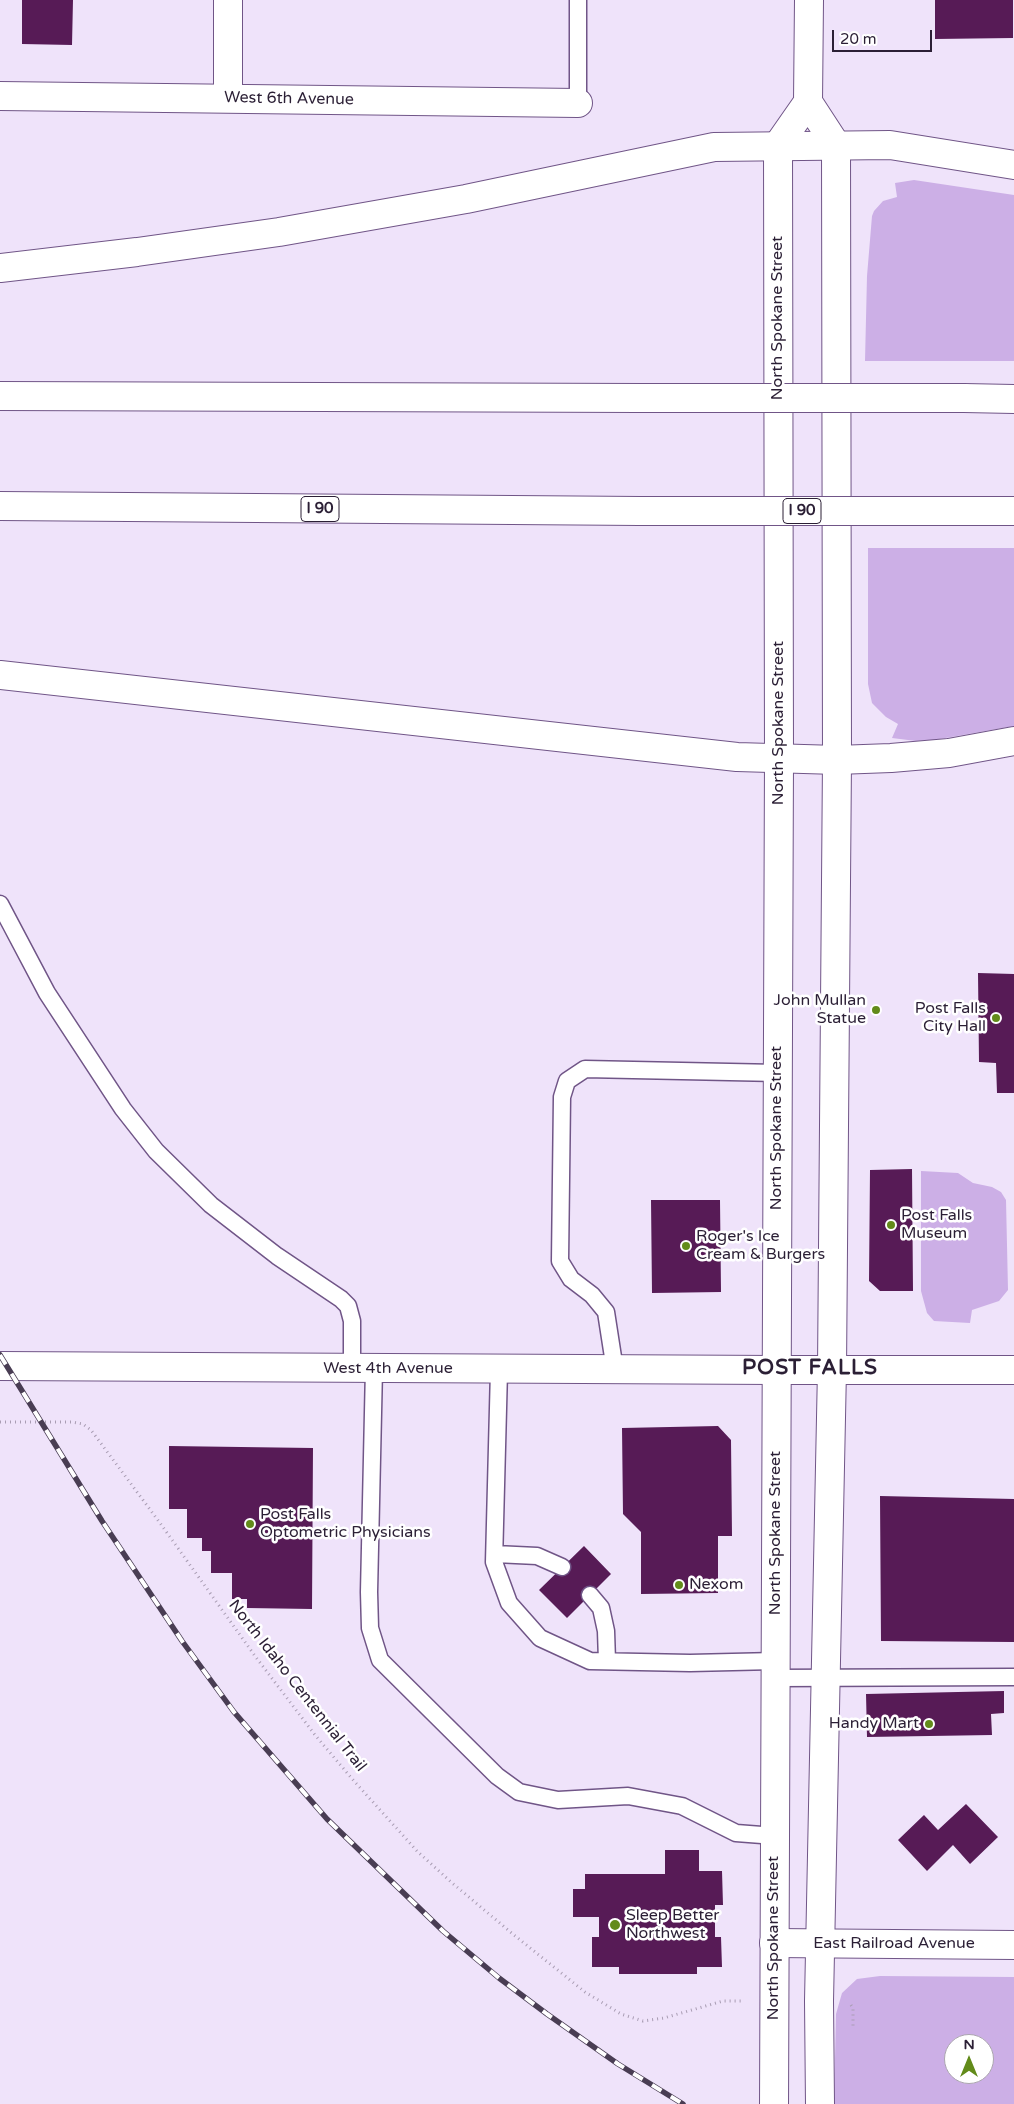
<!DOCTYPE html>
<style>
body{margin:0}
#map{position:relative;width:1014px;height:2104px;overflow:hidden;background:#efe3fa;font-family:"Varela Round",sans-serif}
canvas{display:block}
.north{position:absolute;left:944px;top:2034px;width:50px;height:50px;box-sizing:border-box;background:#fff;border:1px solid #aaa5ae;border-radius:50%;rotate:0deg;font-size:14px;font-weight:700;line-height:20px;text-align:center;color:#2b1f35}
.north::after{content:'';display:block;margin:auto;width:18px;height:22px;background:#628b1a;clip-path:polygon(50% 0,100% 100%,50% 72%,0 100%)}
.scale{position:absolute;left:832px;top:30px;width:100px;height:22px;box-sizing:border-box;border:2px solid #2b1f35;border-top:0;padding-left:6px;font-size:15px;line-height:18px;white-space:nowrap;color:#2b1f35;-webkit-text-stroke:4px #fff;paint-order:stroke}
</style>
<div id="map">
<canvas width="1014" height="2104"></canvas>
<div class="north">N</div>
<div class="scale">20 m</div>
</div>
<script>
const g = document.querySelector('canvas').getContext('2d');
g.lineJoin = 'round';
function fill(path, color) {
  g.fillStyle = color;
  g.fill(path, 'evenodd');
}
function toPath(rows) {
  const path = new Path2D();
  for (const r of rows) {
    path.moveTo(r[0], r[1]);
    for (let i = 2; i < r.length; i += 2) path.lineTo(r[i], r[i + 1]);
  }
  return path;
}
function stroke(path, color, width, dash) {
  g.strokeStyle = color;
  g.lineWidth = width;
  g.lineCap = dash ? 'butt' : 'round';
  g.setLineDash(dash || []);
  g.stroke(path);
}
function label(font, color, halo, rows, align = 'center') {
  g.font = font + ' "Varela Round",sans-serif';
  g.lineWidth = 5;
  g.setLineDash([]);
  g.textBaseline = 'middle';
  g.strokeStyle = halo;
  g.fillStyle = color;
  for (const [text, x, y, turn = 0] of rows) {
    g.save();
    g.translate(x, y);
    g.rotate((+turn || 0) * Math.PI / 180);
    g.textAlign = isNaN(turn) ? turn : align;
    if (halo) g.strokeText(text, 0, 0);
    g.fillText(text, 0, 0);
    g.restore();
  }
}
fill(toPath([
 [914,180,1014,195,1014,361,865,361,867,276,872,216,874,211,883,201,897,197,895,183],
 [868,548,1014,548,1014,726,934,740,916,741,892,738,898,724,886,717,872,703,868,684],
 [921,1171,958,1173,973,1183,992,1187,1001,1192,1006,1200,1008,1290,999,1301,972,1310,970,1323,934,1321,927,1313,921,1291],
 [880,1976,1014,1977,1014,2104,834,2104,836,2014,842,1993,857,1979],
 [954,2044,984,2044,984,2074,954,2074]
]), '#ccafe6');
fill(toPath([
 [22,0,73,0,72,45,22,44],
 [935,0,1013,0,1013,38,935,39],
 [978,973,1014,974,1014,1093,997,1093,996,1063,979,1062],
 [912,1169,913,1291,880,1291,869,1281,870,1170],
 [651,1200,720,1200,721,1292,652,1293],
 [718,1426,731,1440,732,1536,718,1536,718,1593,641,1594,641,1532,623,1514,622,1428],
 [169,1446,313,1448,312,1609,247,1608,247,1599,232,1599,232,1573,211,1573,211,1551,202,1551,202,1538,187,1538,187,1509,169,1509],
 [880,1496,1014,1499,1014,1642,881,1641],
 [584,1546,611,1574,567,1618,539,1590],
 [1004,1691,1004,1713,991,1714,992,1735,867,1737,866,1694],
 [966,1804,998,1837,970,1864,953,1845,927,1871,898,1840,924,1815,938,1830],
 [665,1850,699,1850,699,1871,722,1871,723,1905,715,1905,715,1937,721,1937,722,1967,697,1967,697,1974,619,1974,619,1967,592,1967,592,1937,599,1937,599,1917,573,1917,573,1889,585,1889,585,1874,665,1874]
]), '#571b56');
const lane = toPath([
 [578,0,578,103],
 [0,904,47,993,123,1109,156,1151,211,1205,277,1256,341,1299,348,1306,352,1321,352,1368],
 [374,1368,369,1592,370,1628,380,1660,497,1776,519,1792,558,1800,628,1796,682,1806,736,1833,775,1836],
 [499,1370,494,1562,509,1603,540,1638,590,1661,690,1663,775,1661],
 [615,1370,606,1312,592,1295,571,1279,560,1261,562,1097,567,1081,585,1069,778,1073],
 [495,1554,537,1556,562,1567],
 [590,1595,601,1608,606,1631,607,1661],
 [775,1678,1014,1677]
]);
const street = toPath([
 [0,96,578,103],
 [228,98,228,0],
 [0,1366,776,1370],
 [774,1943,1014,1945]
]);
const secondary = toPath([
 [776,1370,1014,1370],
 [774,2104,779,760],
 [820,2104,819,2001,832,1369,837,760]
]);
const primary = toPath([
 [809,0,808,102,836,145,837,760],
 [779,760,778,145,808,102]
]);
const highway = toPath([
 [0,268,137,252,279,232,466,199,714,147,890,145,1014,165],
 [0,396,640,398],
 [964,398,1014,399],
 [0,506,640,511],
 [964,511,1014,511],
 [0,675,737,757,837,760,891,758,949,753,1014,741]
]);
stroke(lane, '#705587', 19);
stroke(street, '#705587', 30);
stroke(secondary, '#705587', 30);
stroke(primary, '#705587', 30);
stroke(highway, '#705587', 30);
stroke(toPath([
 [0,1422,72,1422,83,1424,91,1430,160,1523,255,1656,315,1735,354,1781,417,1851,451,1882,514,1935,585,1992,621,2014,643,2021,664,2018,723,2001,744,2001],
 [851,2005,853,2008,853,2026]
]), '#a99db3', 3, [1, 4]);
stroke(lane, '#fff', 16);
stroke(street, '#fff', 28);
stroke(secondary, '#fff', 28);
stroke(primary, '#fff', 28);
stroke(highway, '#fff', 28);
const rail = toPath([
 [0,1355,102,1521,182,1641,234,1712,327,1819,443,1931,499,1978,547,2014,618,2064,683,2104]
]);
stroke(rail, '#493d53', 5.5);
stroke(rail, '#fff', 4, [11]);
const highwayBridge = toPath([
 [640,398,964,398],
 [640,511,964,511]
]);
stroke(highwayBridge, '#705587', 30, []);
stroke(highwayBridge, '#fff', 28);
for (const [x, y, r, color] of [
 [876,1010,5,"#628b1a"],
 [996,1018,5,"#628b1a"],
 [891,1225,5,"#628b1a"],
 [686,1246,5,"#628b1a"],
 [250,1524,5,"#628b1a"],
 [679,1585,5,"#628b1a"],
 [929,1724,5,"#628b1a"],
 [615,1925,6,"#628b1a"]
]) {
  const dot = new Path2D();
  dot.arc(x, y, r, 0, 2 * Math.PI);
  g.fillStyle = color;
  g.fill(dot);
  stroke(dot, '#fff', 2);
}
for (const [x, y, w] of [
 [320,509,38],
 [802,511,38]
]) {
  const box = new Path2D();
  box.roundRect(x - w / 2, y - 12.5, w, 25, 4);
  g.fillStyle = '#fff';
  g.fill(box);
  stroke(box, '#2b1f35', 1);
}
label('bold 15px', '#2b1f35', null, [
 ["I 90",320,509],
 ["I 90",802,511]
]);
label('16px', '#2b1f35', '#fff', [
 ["West 6th Avenue",289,99,1],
 ["North Spokane Street",778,318,-90],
 ["North Spokane Street",779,723,-90],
 ["North Spokane Street",777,1128,-90],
 ["West 4th Avenue",388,1369],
 ["North Spokane Street",776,1533,-90],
 ["North Idaho Centennial Trail",297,1686,52],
 ["North Spokane Street",774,1938,-90],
 ["East Railroad Avenue",894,1944]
]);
label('16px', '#2b1f35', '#fff', [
 ["John Mullan",866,1001,"right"],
 ["Statue",866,1019,"right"],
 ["Post Falls",986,1009,"right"],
 ["City Hall",986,1027,"right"],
 ["Post Falls",901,1216],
 ["Museum",901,1234],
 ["Roger's Ice",696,1237],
 ["Cream & Burgers",696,1255],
 ["Post Falls",260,1515],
 ["Optometric Physicians",260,1533],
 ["Nexom",689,1585],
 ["Handy Mart",919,1724,"right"],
 ["Sleep Better",626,1916],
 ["Northwest",626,1934]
], 'left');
g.letterSpacing = '1px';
label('bold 21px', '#2b1f35', '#fff', [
 ["POST FALLS",810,1368]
]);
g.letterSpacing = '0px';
</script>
